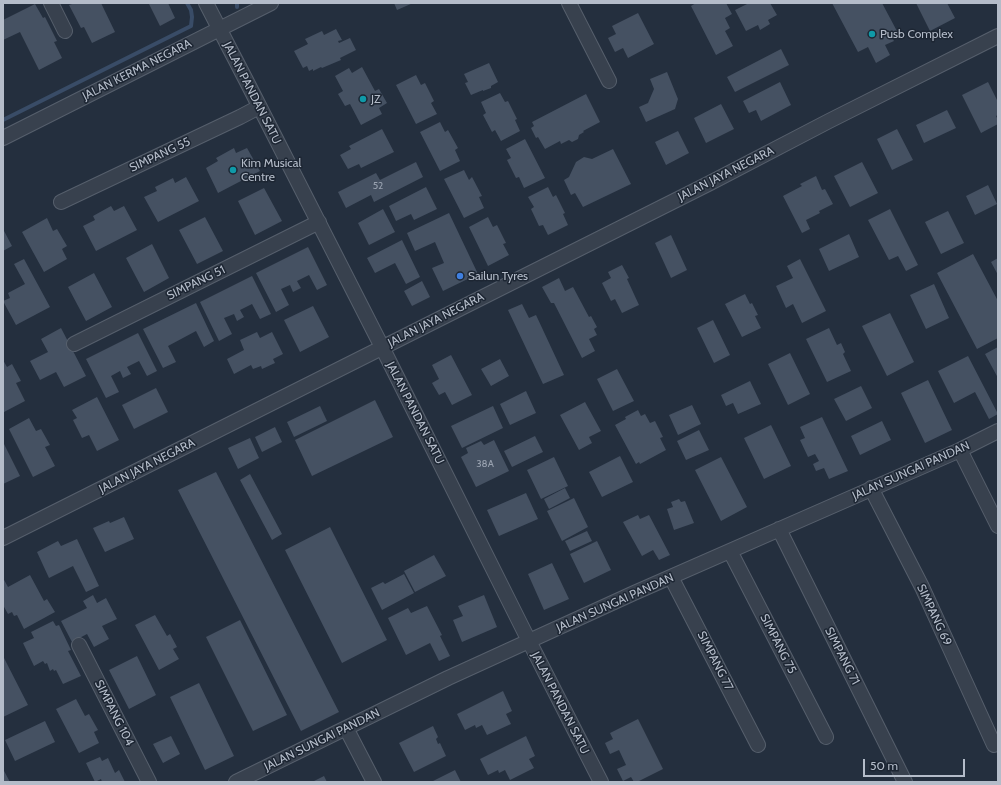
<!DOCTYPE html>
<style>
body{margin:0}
#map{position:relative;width:1001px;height:785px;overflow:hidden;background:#242f3e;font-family:Cabin,sans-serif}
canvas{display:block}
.frame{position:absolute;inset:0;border:4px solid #b4bcc9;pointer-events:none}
.scale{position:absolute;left:863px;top:759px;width:102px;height:18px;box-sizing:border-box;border:2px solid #b4bcc9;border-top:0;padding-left:5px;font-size:12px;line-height:14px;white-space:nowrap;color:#b4bcc9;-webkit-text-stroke:3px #1d2633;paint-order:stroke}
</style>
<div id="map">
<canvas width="1001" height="785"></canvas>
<div class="frame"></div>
<div class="scale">50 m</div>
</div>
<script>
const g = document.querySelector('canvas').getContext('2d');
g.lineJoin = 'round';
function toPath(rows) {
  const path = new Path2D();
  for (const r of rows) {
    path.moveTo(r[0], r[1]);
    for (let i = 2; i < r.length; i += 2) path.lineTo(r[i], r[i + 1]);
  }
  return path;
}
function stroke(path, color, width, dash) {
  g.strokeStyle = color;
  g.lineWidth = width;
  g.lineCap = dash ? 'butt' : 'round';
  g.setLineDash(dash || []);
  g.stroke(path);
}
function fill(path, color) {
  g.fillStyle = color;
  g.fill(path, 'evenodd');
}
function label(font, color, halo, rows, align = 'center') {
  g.font = font + ' Cabin,sans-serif';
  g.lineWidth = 3;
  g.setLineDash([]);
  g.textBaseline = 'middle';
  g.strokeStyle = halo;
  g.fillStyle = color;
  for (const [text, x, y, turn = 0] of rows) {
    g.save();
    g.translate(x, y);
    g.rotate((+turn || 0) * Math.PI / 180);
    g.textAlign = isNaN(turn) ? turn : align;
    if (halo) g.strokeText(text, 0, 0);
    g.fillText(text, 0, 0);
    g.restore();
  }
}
stroke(toPath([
 [237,7,237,3],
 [3,120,191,26,192,17,191,10,187,3]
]), '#394c67', 4);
fill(toPath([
 [72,3,101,3,115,32,92,43,84,27,81,28,69,5,72,4],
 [152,3,168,3,175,18,160,26,149,4],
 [394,3,413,3,397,10],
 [696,3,726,3,732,14,725,18,730,28,725,31,733,46,716,55,691,6],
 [749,3,770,3,777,15,768,20,770,24,760,30,758,25,746,31,735,10],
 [832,3,882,3,898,33,891,36,894,41,885,45,890,55,876,63,868,47,858,52],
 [916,3,947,3,955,18,930,31],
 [35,4,43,18,45,17,57,41,54,42,62,58,39,70,20,32,3,40,3,20],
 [638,13,654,44,628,58,623,48,615,52,608,38,616,34,612,26],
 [336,29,342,40,338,41,339,43,350,38,356,50,340,58,341,60,322,68,321,67,313,71,313,69,309,71,307,66,303,68,294,51,308,44,305,39,322,31,324,35],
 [781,49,789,65,735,92,727,77],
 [489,63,498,82,491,86,491,88,483,91,483,90,471,95,465,83,468,82,464,74],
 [362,67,375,91,379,89,387,103,379,108,382,114,361,125,350,104,345,106,338,94,343,91,335,76,349,68,352,73],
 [667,72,678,99,675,109,646,122,639,107,648,103,654,89,650,79],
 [416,75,421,85,425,83,434,101,431,103,437,114,416,124,396,85],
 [780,82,791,105,761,121,756,110,749,113,743,101],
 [988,82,998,102,998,115,996,116,998,120,998,124,981,133,962,95],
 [500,93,505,102,508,101,517,119,515,120,520,131,501,141,495,130,492,132,483,115,486,113,481,102],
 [586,94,600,122,583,131,584,132,579,135,578,139,572,142,569,140,561,144,560,141,545,149,538,137,536,138,531,128,534,126,532,122],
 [721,104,734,129,706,143,694,118],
 [947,110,956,128,924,143,916,125],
 [440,122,445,132,448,130,458,148,455,150,460,161,440,171,420,132],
 [382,129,394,152,361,168,359,164,348,169,340,155,351,149,349,146],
 [897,129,913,160,892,170,877,139],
 [678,131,689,153,666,165,655,142],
 [525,139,545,178,524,188,519,177,516,178,507,160,511,158,506,149],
 [234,148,236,153,247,148,260,171,218,193,206,168,218,161,216,158],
 [613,149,631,184,583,207,575,193,571,195,564,180,569,177,576,162,584,157,592,159],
 [416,162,423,177,374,202,371,195,346,208,338,192,376,173,380,180],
 [862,162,878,193,850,207,834,176],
 [464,170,469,180,472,177,482,196,479,197,484,208,464,218,444,179],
 [816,176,822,190,825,189,833,204,819,211,820,213,806,220,810,229,802,233,783,196,802,186,800,184],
 [186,177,199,201,158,222,144,197,157,191,155,187,173,178,175,183],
 [988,185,997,204,975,215,966,196],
 [426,187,437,209,414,220,411,214,396,221,389,206],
 [548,187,553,197,556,195,565,213,563,214,568,225,548,235,543,225,539,226,531,209,534,207,528,197],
 [264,188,282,221,255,235,238,201],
 [111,206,114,211,124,206,137,230,96,251,83,226,95,220,93,216],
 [383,209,395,232,369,245,358,223],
 [890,209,918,265,906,271,898,256,889,260,868,220],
 [948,211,964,243,941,254,925,222],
 [449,213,478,274,443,291,432,268,444,263,435,242,415,251,407,233],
 [205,217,223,251,197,264,179,230],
 [488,217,493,227,497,225,506,243,503,244,509,255,488,266,469,227],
 [47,218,53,231,57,229,67,246,62,249,67,259,44,272,22,232],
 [3,229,12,246,3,251],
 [849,234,859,257,829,271,819,249],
 [671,235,687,270,671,278,655,243],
 [402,240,420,277,406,284,395,263,375,273,367,258],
 [152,244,169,278,144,292,126,258],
 [308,247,327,285,317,290,309,275,297,281,301,288,293,292,290,285,281,289,289,305,276,312,256,273],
 [973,254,998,301,998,338,977,349,937,273],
 [998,258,998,275,991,262],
 [24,259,50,307,16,325,3,301,10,298,8,293,25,284,14,264],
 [800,259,826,311,802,323,793,304,786,308,776,286,793,278,787,266],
 [622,265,629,278,627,279,639,305,622,313,615,299,611,301,602,283,611,278,608,272],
 [94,273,112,307,86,321,68,287],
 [252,276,271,314,260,319,252,304,240,310,244,317,237,321,234,314,224,318,232,334,219,341,200,302],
 [559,278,565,291,573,287,589,317,591,316,597,327,594,329,597,335,589,339,595,351,582,358,554,303,551,303,542,287],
 [422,281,430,297,412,306,404,291],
 [934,284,949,318,926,329,910,295],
 [745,294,750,304,752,303,758,315,755,316,761,328,742,337,725,304],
 [196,303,214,341,204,347,196,331,168,346,176,362,163,368,143,329],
 [522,304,529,318,536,315,564,375,543,384,508,310],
 [313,306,329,337,300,352,284,320],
 [890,313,914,362,887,376,862,326],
 [713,320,730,355,714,363,697,328],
 [61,328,86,376,64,387,56,372,40,380,30,361,48,352,41,339],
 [829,328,837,345,841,343,845,352,843,354,851,371,827,382,806,339],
 [257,332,260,338,272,332,283,354,273,359,275,363,262,369,261,366,253,369,251,365,234,374,227,359,244,350,240,340],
 [138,333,157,371,147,376,139,361,127,367,131,374,123,378,120,371,111,376,119,392,106,398,86,359],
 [998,347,998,378,985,354],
 [790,353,810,394,788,405,768,364],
 [451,355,472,395,452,405,445,392,439,395,432,383,439,379,432,365],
 [968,356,998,414,989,419,975,392,954,403,938,371],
 [500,359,509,376,491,386,481,369],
 [3,360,7,367,12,364,21,381,16,383,25,401,4,412,3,410],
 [617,369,634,401,613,411,597,379],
 [928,380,952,430,925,443,901,393],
 [750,381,761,404,738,414,733,403,726,406,721,395],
 [861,386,872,408,846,421,834,399],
 [156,388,168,412,134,429,122,405],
 [526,391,536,413,510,425,500,404],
 [97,397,119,440,97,451,89,435,82,438,73,420,77,418,72,410],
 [375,400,393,437,312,476,295,440],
 [585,402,601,431,589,437,592,443,579,450,560,415],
 [692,405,701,424,678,435,669,415],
 [320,406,327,421,294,437,287,422],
 [493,406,503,428,462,448,451,426],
 [638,410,641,416,645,414,650,423,655,421,663,437,660,438,666,450,640,464,639,462,636,464,615,425,626,419,625,417],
 [822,417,848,471,829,479,824,468,816,471,813,464,819,461,815,454,808,457,800,440,805,438,800,427],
 [29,418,36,431,41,429,50,445,45,447,55,466,33,477,9,429],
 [882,421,891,440,860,455,851,436],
 [771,425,791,466,764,479,744,438],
 [275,427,282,442,262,452,255,437],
 [699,430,709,450,686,460,677,441],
 [535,436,543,452,512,467,504,451],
 [250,438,259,458,238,469,228,448],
 [494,440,509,471,476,487,461,457,468,453,466,448,481,441,484,445],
 [3,442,20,476,3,484],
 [620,456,633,482,602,497,589,472],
 [554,457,568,486,541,499,527,470],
 [721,457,747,507,721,521,695,470],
 [216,472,339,712,301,731,178,490],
 [250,474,282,534,272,540,240,480],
 [565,488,570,498,549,509,544,499],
 [526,493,538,519,499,536,487,510],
 [574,498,588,527,562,541,547,511],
 [679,499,681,502,685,501,694,523,674,530,667,509,673,507,671,502],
 [638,515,640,519,649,515,670,555,659,560,653,550,642,556,623,522],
 [124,517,134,539,105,552,93,528,109,521,110,523],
 [330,527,387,640,342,663,285,550],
 [587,531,592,541,570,551,565,541],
 [77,539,99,586,86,592,73,566,49,578,37,552,58,541,61,546],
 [597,541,611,570,584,583,570,554],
 [434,555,446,576,415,592,404,571],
 [552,563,569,599,544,610,528,574],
 [404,574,414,593,382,610,371,588,383,582,385,584],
 [30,575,44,601,47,599,55,612,24,629,17,615,14,616,12,612,8,614,3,605,3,578,8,587],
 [93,595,97,603,106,598,117,619,102,626,109,639,94,647,87,634,72,642,61,621,87,608,83,601],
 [484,595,497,627,462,642,453,620,463,616,458,606],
 [427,606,442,635,440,636,450,656,439,661,430,643,406,655,388,618,408,608,411,613],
 [155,615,167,636,170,634,177,647,173,649,179,659,159,670,135,625],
 [240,620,287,715,253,731,206,637],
 [53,621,56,626,59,625,71,650,68,651,81,676,63,684,56,670,54,671,53,669,50,671,47,663,45,664,43,661,34,666,23,643,34,638,31,632],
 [3,656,28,705,3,717],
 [137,656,156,695,129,709,109,670],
 [199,683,234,756,205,770,170,697],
 [503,691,512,711,506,714,511,724,487,735,482,725,476,728,475,725,465,730,457,714],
 [76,699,85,716,89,714,98,730,94,732,99,743,79,753,56,709],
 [638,719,663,769,637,782,634,782,631,777,623,781,617,769,626,765,619,750,610,754,605,743,613,739,610,733],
 [45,721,55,742,15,761,5,740],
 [433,726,438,737,436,739,438,744,440,743,446,756,414,772,399,743],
 [171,736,180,754,163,763,153,744],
 [526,736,535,756,529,759,534,768,510,780,505,770,499,773,498,770,488,775,480,759],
 [100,757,102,761,108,758,115,773,119,770,125,782,102,782,101,779,95,782,86,763],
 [3,769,10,782,3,782],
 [455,770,461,782,431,782],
 [324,776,327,782,312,782]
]), '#455162');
const minor = toPath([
 [51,3,65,31],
 [206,3,248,84,382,347,529,641,601,782],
 [569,3,609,81],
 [3,138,271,3],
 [61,202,240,117,259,107],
 [74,344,319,222],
 [960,450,998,526],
 [871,488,922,587,994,745],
 [779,529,905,782],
 [3,538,710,183,829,121,998,36],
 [730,551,826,737],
 [671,577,758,745],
 [79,645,149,782],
 [346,728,374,782],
 [236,782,448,678,634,593,960,450,998,431]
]);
stroke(minor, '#565f6c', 16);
stroke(minor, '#38414e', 14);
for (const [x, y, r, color] of [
 [872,34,4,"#0f9aa8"],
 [363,99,4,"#0f9aa8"],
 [233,170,4,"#0f9aa8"],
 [460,276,4,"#3f7fe0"]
]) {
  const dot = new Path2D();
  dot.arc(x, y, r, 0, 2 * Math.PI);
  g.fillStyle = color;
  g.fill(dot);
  stroke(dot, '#1d2633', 1.5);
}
label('10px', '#98a1af', null, [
 ["52",378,186],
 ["38A",485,464]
]);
label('12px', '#b4bcc9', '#1d2633', [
 ["Pusb Complex",880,34],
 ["JZ",371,99],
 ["Kim Musical",241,163],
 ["Centre",241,177],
 ["Sailun Tyres",468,276]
], 'left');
label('12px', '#b4bcc9', '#1d2633', [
 ["JALAN KERMA NEGARA",137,70,-27],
 ["JALAN PANDAN SATU",252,93,63],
 ["SIMPANG 55",160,155,-25],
 ["JALAN JAYA NEGARA",726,174,-27],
 ["SIMPANG 51",196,283,-26],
 ["JALAN JAYA NEGARA",436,320,-27],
 ["JALAN PANDAN SATU",415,413,63],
 ["JALAN JAYA NEGARA",147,466,-27],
 ["JALAN SUNGAI PANDAN",911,471,-24],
 ["JALAN SUNGAI PANDAN",615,603,-24],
 ["SIMPANG 69",934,615,65],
 ["SIMPANG 75",778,644,63],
 ["SIMPANG 71",842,656,63],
 ["SIMPANG 77",715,661,63],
 ["JALAN PANDAN SATU",560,703,63],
 ["SIMPANG 104",114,713,63],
 ["JALAN SUNGAI PANDAN",322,740,-26]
]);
</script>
